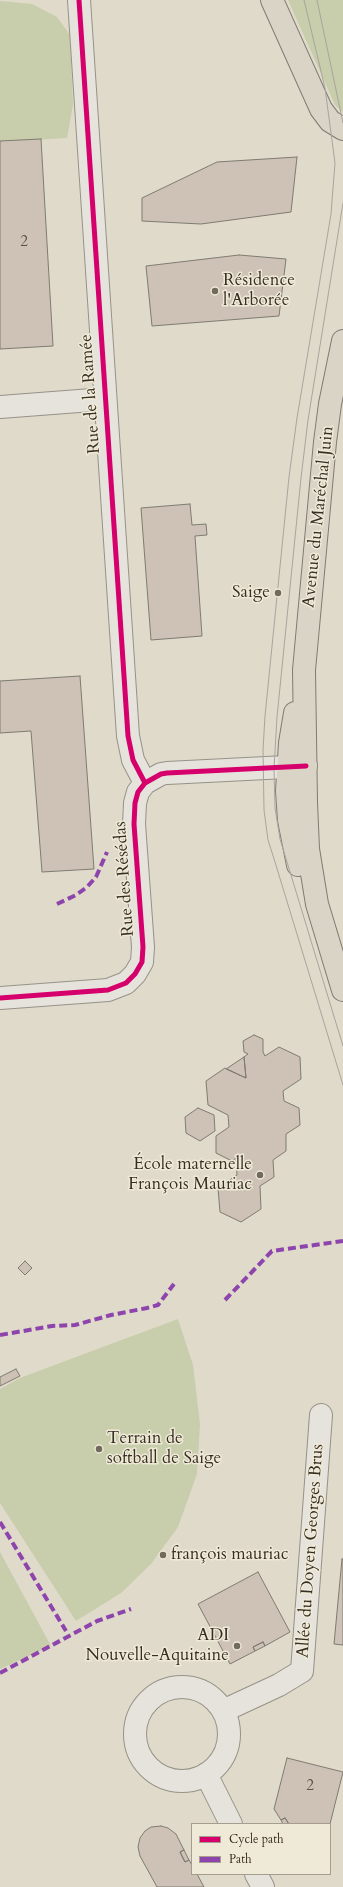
<!DOCTYPE html>
<meta charset="utf-8">
<style>
body{margin:0}
#map{position:relative;width:343px;height:1887px;overflow:hidden;background:#dfdaca;font-family:Cardo,serif}
canvas{display:block}
.legend{position:absolute;left:191px;top:1823px;width:140px;height:52px;box-sizing:border-box;background:#efead7;border:1px solid #a59e8f;margin:0;padding:5px 7px;list-style:none;font-size:12px;color:#362d23}
.legend li{display:flex;align-items:center;gap:8px;height:20px}
.legend b{width:20px;border:1px solid #a59e8f}
</style>
<div id="map">
<canvas width="343" height="1887"></canvas>
<ul class="legend">
<li><b style="height:5px;background:#d6006c"></b>Cycle path</li>
<li><b style="height:5px;background:#8e44ad"></b>Path</li>
</ul>
</div>
<script>
const g = document.querySelector('canvas').getContext('2d');
g.lineJoin = 'round';
function fill(path, color) {
  g.fillStyle = color;
  g.fill(path, 'evenodd');
}
function toPath(rows) {
  const path = new Path2D();
  for (const r of rows) {
    if (r.length === 3) {
      path.moveTo(r[0] + r[2], r[1]);
      path.arc(r[0], r[1], r[2], 0, 2 * Math.PI);
      continue;
    }
    path.moveTo(r[0], r[1]);
    for (let i = 2; i < r.length; i += 2) path.lineTo(r[i], r[i + 1]);
  }
  return path;
}
function stroke(path, color, width, dash) {
  g.strokeStyle = color;
  g.lineWidth = width;
  g.lineCap = dash ? 'butt' : 'round';
  g.setLineDash(dash || []);
  g.stroke(path);
}
function label(font, color, halo, rows, align = 'center') {
  g.font = font + ' Cardo,serif';
  g.lineWidth = 3;
  g.setLineDash([]);
  g.textBaseline = 'middle';
  g.strokeStyle = halo;
  g.fillStyle = color;
  for (const [text, x, y, turn = 0] of rows) {
    g.save();
    g.translate(x, y);
    g.rotate((+turn || 0) * Math.PI / 180);
    g.textAlign = isNaN(turn) ? turn : align;
    if (halo) g.strokeText(text, 0, 0);
    g.fillText(text, 0, 0);
    g.restore();
  }
}
fill(toPath([
 [288,0,343,0,343,112,335,105],
 [0,1,32,4,57,17,70,35,73,105,67,138,0,142],
 [178,1319,193,1365,200,1424,197,1474,178,1527,151,1564,121,1593,76,1621,0,1503,0,1389,20,1378],
 [0,1552,51,1646,0,1669]
]), '#c8cdac');
const building = toPath([
 [41,139,53,346,0,349,0,141,41,139],
 [297,157,291,212,201,224,142,221,142,198,217,162,297,157],
 [239,255,286,259,279,316,152,326,146,266,239,255],
 [190,504,192,525,206,524,207,535,195,536,202,636,151,640,141,508,190,504],
 [80,676,94,869,42,872,31,731,0,733,0,681,80,676],
 [254,1035,263,1039,263,1052,265,1056,279,1047,300,1057,301,1079,283,1091,284,1101,299,1108,300,1125,286,1134,286,1151,273,1160,274,1177,260,1186,261,1209,241,1222,220,1212,218,1188,237,1175,236,1158,232,1161,216,1153,216,1136,229,1127,228,1115,208,1105,206,1081,225,1068,246,1078,244,1057,248,1054,244,1052,243,1041,254,1035],
 [244,1057,246,1078,226,1069,244,1057],
 [198,1108,214,1115,215,1131,200,1141,186,1133,185,1117,198,1108],
 [25,1261,32,1268,25,1275,18,1268,25,1261],
 [16,1369,20,1376,0,1386,0,1377,16,1369],
 [342,1559,343,1559,343,1645,334,1644,342,1559],
 [258,1572,290,1632,265,1646,263,1642,253,1647,255,1651,230,1664,198,1604,258,1572],
 [263,1642,265,1646,255,1651,253,1647,263,1642],
 [287,1758,343,1772,330,1824,289,1824,285,1818,281,1820,274,1809,287,1758],
 [285,1818,289,1824,283,1824,281,1820,285,1818],
 [161,1826,168,1828,176,1834,184,1850,180,1852,185,1862,189,1860,192,1865,192,1874,197,1874,204,1887,157,1887,140,1856,138,1847,140,1838,145,1831,151,1827,161,1826],
 [184,1850,189,1860,185,1862,180,1852,184,1850]
]);
fill(building, '#cdc2b5');
stroke(building, '#7f7b71', 1);
const minor = toPath([
 [79,0,128,736,133,760,145,783],
 [0,407,105,399],
 [0,998,108,990,126,983,135,974,142,962,143,947,134,824,135,803,138,792,145,783,161,774,167,773,306,766],
 [182,1734,47],
 [223,1711,279,1685,302,1671,321,1415],
 [206,1774,231,1824],
 [256,1874,263,1887]
]);
const major = toPath([
 [272,0,321,109,330,121,343,129],
 [343,341,330,404,325,442,304,670,306,802,308,849,317,904,343,990],
 [295,713,290,743,287,791,289,820,298,865]
]);
stroke(minor, '#969288', 24);
stroke(major, '#7f7b71', 24);
stroke(minor, '#e6e3dc', 22);
stroke(major, '#dad4c7', 22);
stroke(toPath([
 [304,0,325,88,335,163,331,214,297,418,289,477,265,716,263,750,264,810,268,840,275,862,343,1085],
 [317,0,343,123],
 [343,203,308,420,301,478,277,717,274,769,275,808,280,839,343,1046]
]), '#a8a49e', 1);
stroke(toPath([
 [57,904,76,895,87,887,96,877,107,852],
 [225,1300,272,1251,343,1241],
 [0,1335,52,1326,75,1325,111,1315,147,1308,158,1305,174,1284],
 [0,1522,66,1631],
 [0,1673,97,1621,131,1609]
]), '#8e44ad', 4, [8, 4]);
stroke(toPath([
 [79,0,128,736,133,760,145,783],
 [0,998,108,990,126,983,135,974,142,962,143,947,134,824,135,803,138,792,145,783,161,774,167,773,306,766]
]), '#d6006c', 5);
for (const [x, y, r, color] of [
 [215,291,4,"#716a5d"],
 [278,593,4,"#716a5d"],
 [260,1175,4,"#716a5d"],
 [99,1449,4,"#716a5d"],
 [163,1555,4,"#716a5d"],
 [237,1646,4,"#716a5d"]
]) {
  const dot = new Path2D();
  dot.arc(x, y, r, 0, 2 * Math.PI);
  g.fillStyle = color;
  g.fill(dot);
  stroke(dot, '#efead7', 1.5);
}
label('15px', '#5c5248', null, [
 ["2",24,243],
 ["2",310,1787]
]);
label('17px', '#362d23', '#efead7', [
 ["Résidence",223,281],
 ["l'Arborée",223,301],
 ["Saige",270,593,"right"],
 ["École maternelle",252,1165,"right"],
 ["François Mauriac",252,1185,"right"],
 ["Terrain de",107,1439],
 ["softball de Saige",107,1459],
 ["françois mauriac",171,1555],
 ["ADI",229,1636,"right"],
 ["Nouvelle-Aquitaine",229,1656,"right"]
], 'left');
label('17px', '#362d23', '#efead7', [
 ["Rue de la Ramée",91,394,-94],
 ["Avenue du Maréchal Juin",319,517,-84],
 ["Rue des Résédas",125,879,-94],
 ["Allée du Doyen Georges Brus",311,1551,-86]
]);
</script>
